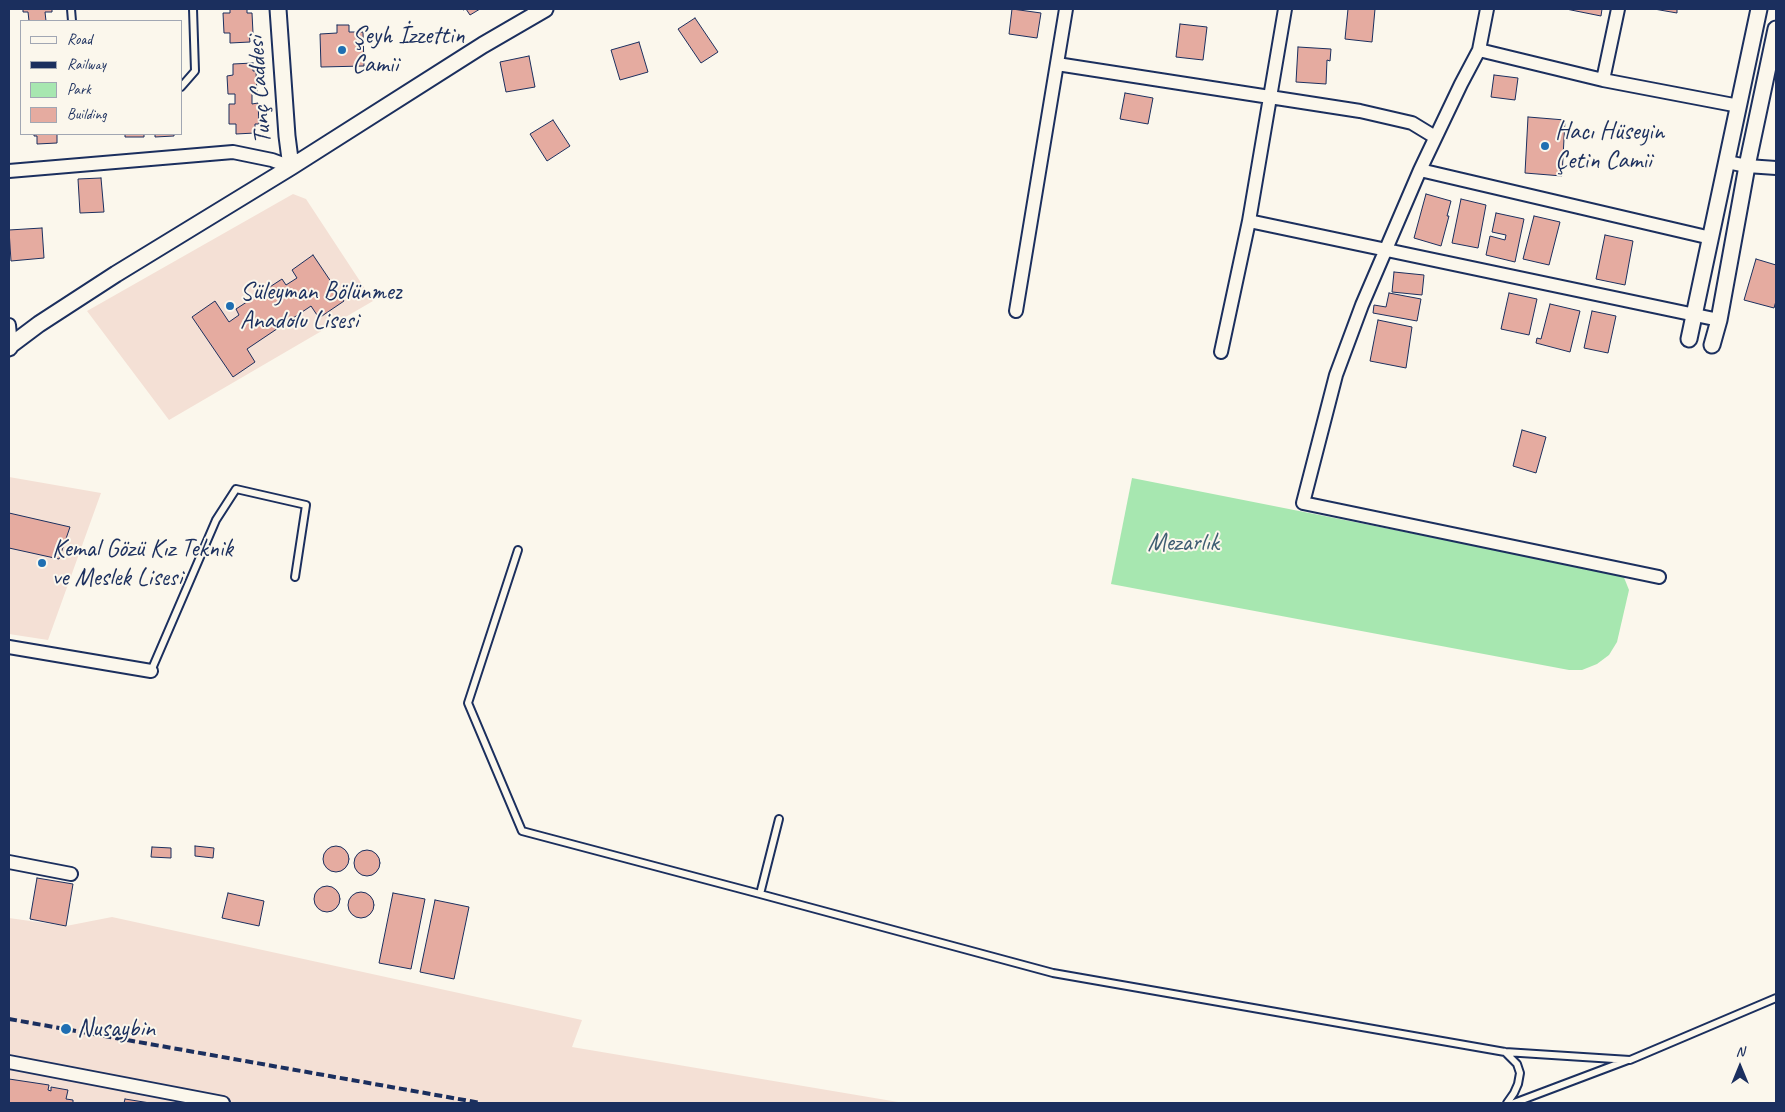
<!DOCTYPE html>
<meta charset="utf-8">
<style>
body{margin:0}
#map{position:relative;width:1785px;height:1112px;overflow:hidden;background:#fbf7ec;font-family:Caveat,sans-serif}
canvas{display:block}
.frame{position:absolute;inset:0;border:10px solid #1b2f5e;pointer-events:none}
.legend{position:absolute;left:20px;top:20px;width:162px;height:115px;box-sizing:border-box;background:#fbf7ec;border:1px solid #a1a7b3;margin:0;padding:6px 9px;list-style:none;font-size:15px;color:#1b2f5e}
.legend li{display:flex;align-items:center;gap:10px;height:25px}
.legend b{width:25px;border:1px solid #a1a7b3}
.north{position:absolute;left:1715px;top:1042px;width:50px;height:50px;-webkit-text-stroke:4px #fbf7ec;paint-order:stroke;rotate:0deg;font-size:14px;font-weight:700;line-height:20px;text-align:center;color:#1b2f5e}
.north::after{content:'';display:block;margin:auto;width:18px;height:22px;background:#1b2f5e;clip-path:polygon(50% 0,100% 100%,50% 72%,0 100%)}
</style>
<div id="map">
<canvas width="1785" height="1112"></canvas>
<div class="frame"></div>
<ul class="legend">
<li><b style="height:6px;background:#fbf7ec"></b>Road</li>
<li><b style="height:6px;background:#1b2f5e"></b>Railway</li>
<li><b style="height:14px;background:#a7e7b0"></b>Park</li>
<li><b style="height:14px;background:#e5aba0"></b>Building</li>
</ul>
<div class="north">N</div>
</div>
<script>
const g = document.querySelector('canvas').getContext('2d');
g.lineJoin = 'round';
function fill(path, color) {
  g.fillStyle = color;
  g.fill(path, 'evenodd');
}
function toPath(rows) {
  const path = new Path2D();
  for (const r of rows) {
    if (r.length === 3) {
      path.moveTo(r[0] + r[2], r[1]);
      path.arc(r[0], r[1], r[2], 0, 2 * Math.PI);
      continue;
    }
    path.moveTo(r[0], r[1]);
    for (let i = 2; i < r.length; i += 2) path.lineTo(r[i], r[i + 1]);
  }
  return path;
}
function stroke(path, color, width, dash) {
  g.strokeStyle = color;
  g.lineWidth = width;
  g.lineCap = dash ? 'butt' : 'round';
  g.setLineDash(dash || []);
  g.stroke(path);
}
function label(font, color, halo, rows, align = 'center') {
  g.font = font + ' Caveat,sans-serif';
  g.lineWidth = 4;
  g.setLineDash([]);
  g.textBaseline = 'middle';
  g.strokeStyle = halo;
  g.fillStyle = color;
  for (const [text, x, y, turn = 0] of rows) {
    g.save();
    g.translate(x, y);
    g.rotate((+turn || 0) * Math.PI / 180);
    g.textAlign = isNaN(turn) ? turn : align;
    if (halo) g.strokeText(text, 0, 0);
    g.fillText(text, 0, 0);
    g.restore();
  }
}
fill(toPath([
 [293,194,306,199,373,301,169,420,87,311],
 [9,477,101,493,48,640,9,634],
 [112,917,582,1020,572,1047,904,1103,9,1103,9,918,66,926]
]), '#f4e0d5');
fill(toPath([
 [1132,478,1623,575,1629,590,1617,642,1609,655,1597,664,1582,670,1569,670,1111,584]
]), '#a7e7b0');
const building = toPath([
 [23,9,52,9,52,12,45,12,46,21,29,21,28,12,23,12,23,9],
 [230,9,247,9,247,13,252,13,253,33,249,33,250,42,230,43,230,33,224,33,223,13,230,13,230,9],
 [462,9,480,9,470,15,466,9,463,10,462,9],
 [1012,9,1041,13,1037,38,1009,34,1012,9],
 [1348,9,1375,9,1372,42,1345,39,1348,9],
 [1566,9,1602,9,1601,16,1566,9],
 [1654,9,1677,9,1677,13,1654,9],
 [695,18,718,52,701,63,678,29,695,18],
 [1180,24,1207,27,1203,60,1176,57,1180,24],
 [337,25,349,25,349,32,363,32,364,66,321,67,320,34,337,33,337,25],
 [639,42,648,72,620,80,611,50,639,42],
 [1298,47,1331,49,1330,61,1327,60,1326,84,1296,82,1298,47],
 [529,56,535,87,506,92,500,62,529,56],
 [253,63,253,71,256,71,257,93,252,93,252,104,258,103,259,124,255,124,255,133,236,134,236,124,229,124,229,104,235,104,235,94,228,94,227,76,233,75,233,64,253,63],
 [1494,75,1518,78,1515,100,1491,97,1494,75],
 [1125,93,1153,98,1148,124,1120,119,1125,93],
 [1528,117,1565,120,1562,176,1525,173,1528,117],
 [553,120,570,146,547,161,530,134,553,120],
 [34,134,57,134,57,143,37,144,37,136,34,136,34,134],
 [125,134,144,134,144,137,125,137,125,134],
 [155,134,174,134,174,136,155,137,155,134],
 [101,178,104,212,80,213,78,179,101,178],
 [1426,194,1451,201,1447,216,1449,216,1441,246,1414,238,1426,194],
 [1461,199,1486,205,1478,248,1452,243,1461,199],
 [1496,213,1524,219,1515,262,1486,255,1490,236,1505,240,1506,235,1492,232,1496,213],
 [1534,216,1560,222,1549,265,1523,259,1534,216],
 [42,228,44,258,11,261,9,230,42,228],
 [1605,235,1633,241,1625,285,1596,279,1605,235],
 [313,255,344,301,319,318,311,306,247,349,255,362,233,377,192,317,215,301,229,322,239,315,236,309,282,279,286,285,297,278,292,270,313,255],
 [1756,259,1776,265,1776,301,1774,308,1744,300,1756,259],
 [1394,272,1424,275,1422,295,1392,292,1394,272],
 [1389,293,1421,299,1417,321,1373,313,1374,305,1386,307,1389,293],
 [1509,293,1537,299,1529,335,1501,329,1509,293],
 [1550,304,1580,311,1570,352,1536,343,1537,338,1541,339,1550,304],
 [1592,311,1616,316,1608,353,1584,348,1592,311],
 [1378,320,1412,327,1406,368,1370,361,1378,320],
 [1522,430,1546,437,1536,473,1513,466,1522,430],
 [9,513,70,527,59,559,9,548,9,513],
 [336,859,13],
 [195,846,214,848,213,858,195,856,195,846],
 [152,847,171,848,171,858,151,857,152,847],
 [367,863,13],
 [37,878,73,884,66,926,30,919,37,878],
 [327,899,13],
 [361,905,13],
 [228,893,264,901,259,926,222,918,228,893],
 [393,893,425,899,411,969,379,963,393,893],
 [435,900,469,907,454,979,420,972,435,900],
 [9,1079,49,1085,48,1090,51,1091,51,1087,68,1090,66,1099,73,1100,73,1103,9,1103,9,1079],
 [125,1099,150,1103,124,1103,125,1099]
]);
fill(building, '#e5aba0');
stroke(building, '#1b2f5e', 1);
const service = toPath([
 [71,9,72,21],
 [181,87,195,71,193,9],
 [518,550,468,703,522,831,760,894,779,819],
 [151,671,216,520,236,489,306,505,295,577],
 [760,894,1053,973,1505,1052,1630,1060,1776,998],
 [1505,1052,1517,1064,1520,1073,1518,1084,1514,1093,1507,1103],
 [1514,1103,1628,1060]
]);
const minor = toPath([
 [1487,9,1479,50,1461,84,1420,170,1362,305,1336,375,1303,503,1659,577],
 [1479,50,1603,80,1739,106],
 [1057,64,1360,111,1412,123,1435,137],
 [1603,80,1618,9],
 [1727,162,1747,166,1776,168],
 [1420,170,1711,238],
 [9,171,233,152,272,160,291,167],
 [1249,221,1719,320],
 [1016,311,1066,9],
 [9,325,11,345],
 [1221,352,1249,221,1285,9],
 [9,647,151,671],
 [9,862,71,874],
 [9,1062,223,1103]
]);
const tertiary = toPath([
 [278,9,287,136,291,167],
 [1689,339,1759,9],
 [1712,345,1719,320,1747,166,1776,29],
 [9,348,11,345,39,324,116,274,291,167,483,45,545,9]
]);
stroke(service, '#1b2f5e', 10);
stroke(minor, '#1b2f5e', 16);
stroke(tertiary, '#1b2f5e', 19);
stroke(service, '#fbf7ec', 6);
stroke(minor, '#fbf7ec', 12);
stroke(tertiary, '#fbf7ec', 15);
stroke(toPath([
 [9,1019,481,1103]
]), '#1b2f5e', 4, [8, 4]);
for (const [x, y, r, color] of [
 [342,50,5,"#1f6fb2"],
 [1545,146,5,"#1f6fb2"],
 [230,306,5,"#1f6fb2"],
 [42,563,5,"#1f6fb2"],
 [66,1029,6,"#1f6fb2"]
]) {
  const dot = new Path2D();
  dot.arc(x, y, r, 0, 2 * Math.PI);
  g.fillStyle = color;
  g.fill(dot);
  stroke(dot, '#fbf7ec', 2);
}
label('25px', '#1b2f5e', '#fbf7ec', [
 ["Şeyh İzzettin",352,36],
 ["Camii",352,65],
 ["Hacı Hüseyin",1555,132],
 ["Çetin Camii",1555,161],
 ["Süleyman Bölünmez",240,292],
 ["Anadolu Lisesi",240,321],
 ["Kemal Gözü Kız Teknik",52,549],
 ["ve Meslek Lisesi",52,578],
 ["Nusaybin",77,1029]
], 'left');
label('25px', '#1b2f5e', '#fbf7ec', [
 ["Tunç Caddesi",260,90,-94]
]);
label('25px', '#3e5d72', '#fbf7ec', [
 ["Mezarlık",1183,543]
]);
</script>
